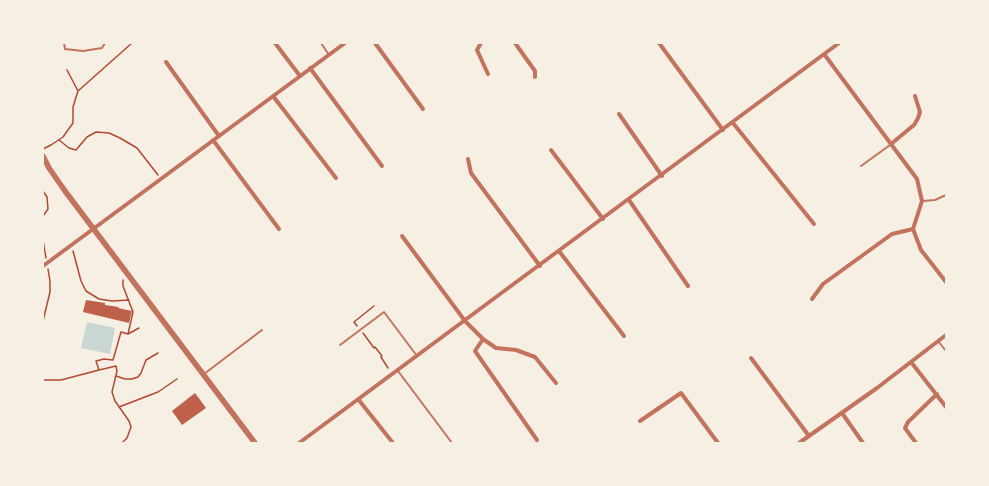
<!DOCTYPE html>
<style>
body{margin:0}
#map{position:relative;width:989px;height:486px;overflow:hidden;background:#f6efe4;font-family:"IBM Plex Sans",sans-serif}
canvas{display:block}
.frame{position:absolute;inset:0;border:44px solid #f6efe4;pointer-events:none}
</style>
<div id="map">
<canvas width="989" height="486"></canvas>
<div class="frame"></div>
</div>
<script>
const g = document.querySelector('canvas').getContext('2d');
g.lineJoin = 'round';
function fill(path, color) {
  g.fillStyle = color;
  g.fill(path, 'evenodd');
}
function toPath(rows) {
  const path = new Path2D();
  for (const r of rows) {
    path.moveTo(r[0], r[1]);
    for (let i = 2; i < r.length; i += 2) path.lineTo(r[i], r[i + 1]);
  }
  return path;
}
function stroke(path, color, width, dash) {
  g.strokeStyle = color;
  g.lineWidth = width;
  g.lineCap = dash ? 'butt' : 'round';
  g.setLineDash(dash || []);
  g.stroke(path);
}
fill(toPath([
 [87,322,115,328,110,354,81,348]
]), '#c9d6d2');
fill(toPath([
 [86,300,105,303,105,305,119,307,118,308,132,311,129,323,83,312],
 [195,393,206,408,182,425,172,411]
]), '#bf614a');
stroke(toPath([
 [67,70,78,91],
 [59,140,69,148,76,150,87,137,96,132,109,133,120,138,137,148,158,175],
 [43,149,51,145,63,137,73,123,73,107,78,91,132,43],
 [43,191,47,197,48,209,43,216],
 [43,240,46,258],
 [73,251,81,281,86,291,99,299,112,301,129,300],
 [43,321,50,292,50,281,48,269],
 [357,326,354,322,374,306],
 [363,333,374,348,375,347,382,356,381,357,388,368],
 [128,334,139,328],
 [116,376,125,379,132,379,138,377,141,373,146,360,158,353],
 [43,380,61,380,99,370],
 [119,407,158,392,177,379],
 [122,443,127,438,131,427,129,421,115,401,112,392,117,371,116,366,99,370,96,361,104,359,113,360,121,332,128,334,133,312,123,286,123,280]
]), '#b5482f', 1.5);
stroke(toPath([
 [64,43,65,49,83,51,102,48,105,43],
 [321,43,329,55],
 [861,166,890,145],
 [923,201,935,200,946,195],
 [938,341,946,351],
 [340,345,384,312,417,356],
 [398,371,452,443],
 [204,374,262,330]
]), '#c5725c', 2);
stroke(toPath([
 [275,43,300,76],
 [375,43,423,109],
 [481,43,477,50,488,74],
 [515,43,535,71,535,77],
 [659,43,723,130],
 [824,54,917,179,922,201,913,229,921,250,946,282],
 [166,62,219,136],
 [310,68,382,166],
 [273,96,336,178],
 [619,114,662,176],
 [733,123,814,224],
 [213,140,279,229],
 [891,144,914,125,918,118,920,112,915,96],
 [551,150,603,219],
 [468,159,471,173,540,266],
 [629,200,688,286],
 [402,236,465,321,483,339,496,348,516,350,535,357,556,383],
 [559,251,624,336],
 [43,266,345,43],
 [812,299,823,284,892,234,913,229],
 [483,339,475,351,537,440],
 [751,358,809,436],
 [911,362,946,407],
 [358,399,393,443],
 [842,413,863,443],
 [640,421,681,393,718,443],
 [299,443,839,43],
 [799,443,877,388,946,335],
 [916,443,905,428,908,422,937,394]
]), '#c5725c', 4);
stroke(toPath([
 [43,156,49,168,65,191,255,443]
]), '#c5725c', 5.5);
</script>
